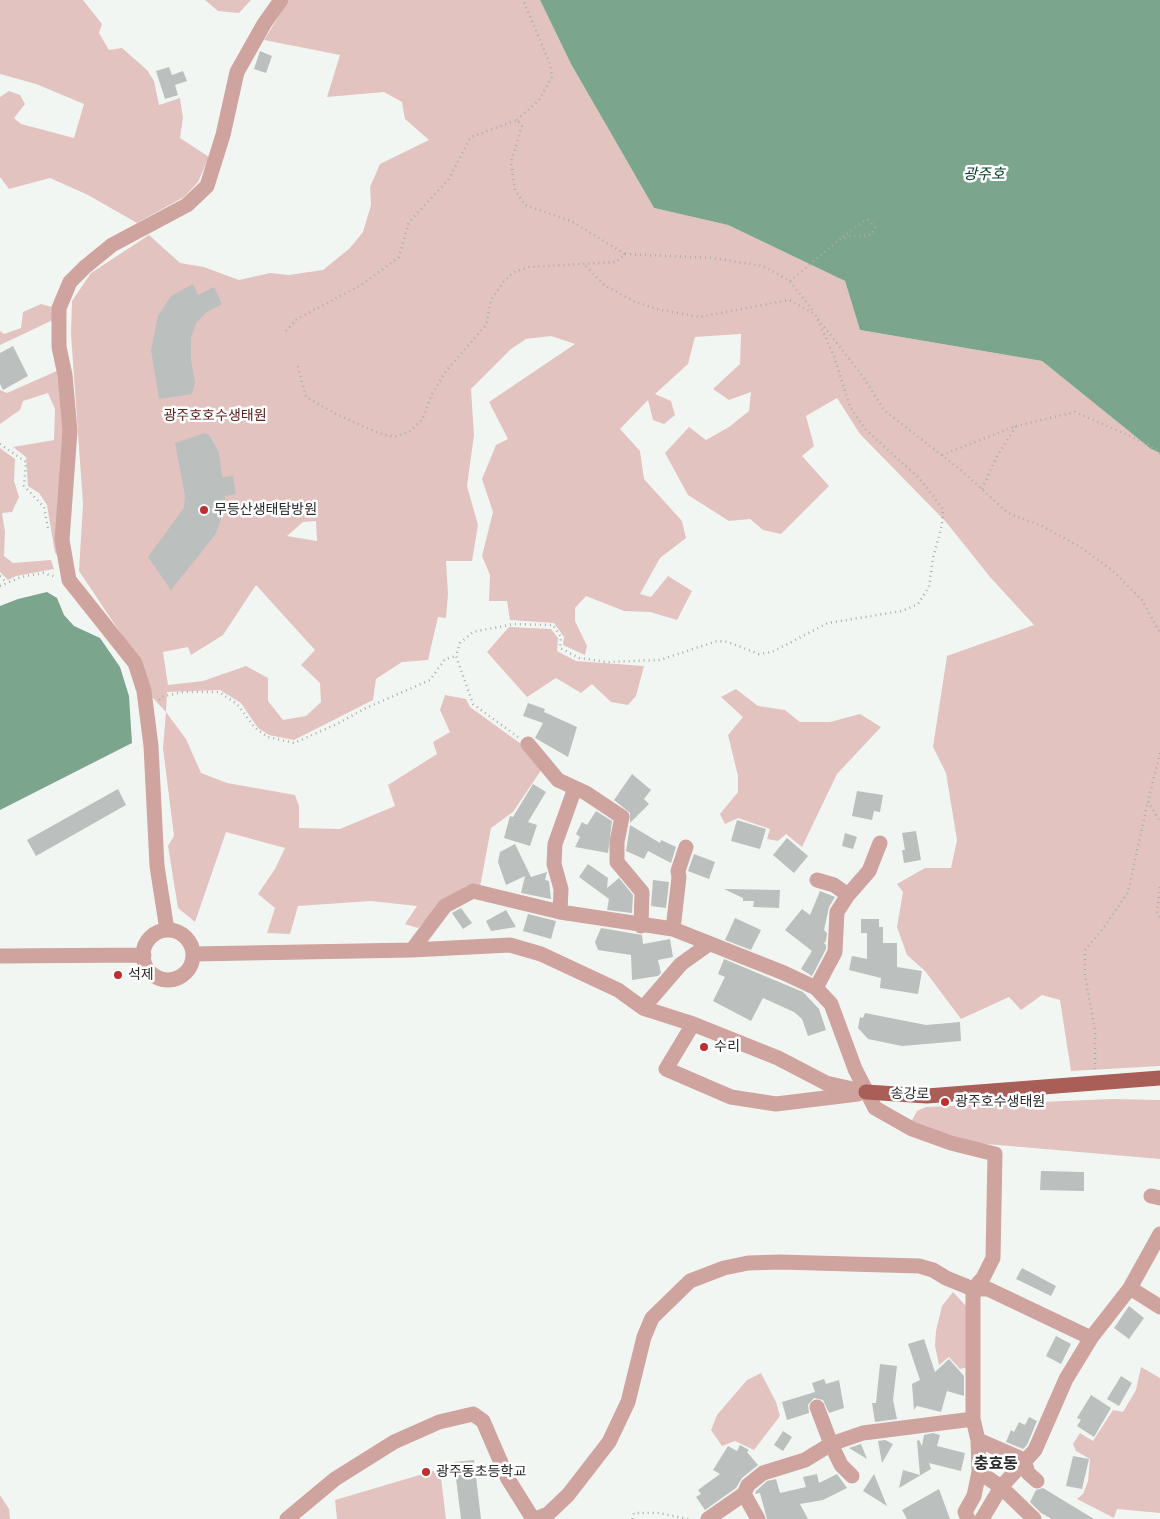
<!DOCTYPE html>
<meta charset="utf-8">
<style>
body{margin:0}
canvas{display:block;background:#f2f6f3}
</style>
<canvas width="1160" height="1519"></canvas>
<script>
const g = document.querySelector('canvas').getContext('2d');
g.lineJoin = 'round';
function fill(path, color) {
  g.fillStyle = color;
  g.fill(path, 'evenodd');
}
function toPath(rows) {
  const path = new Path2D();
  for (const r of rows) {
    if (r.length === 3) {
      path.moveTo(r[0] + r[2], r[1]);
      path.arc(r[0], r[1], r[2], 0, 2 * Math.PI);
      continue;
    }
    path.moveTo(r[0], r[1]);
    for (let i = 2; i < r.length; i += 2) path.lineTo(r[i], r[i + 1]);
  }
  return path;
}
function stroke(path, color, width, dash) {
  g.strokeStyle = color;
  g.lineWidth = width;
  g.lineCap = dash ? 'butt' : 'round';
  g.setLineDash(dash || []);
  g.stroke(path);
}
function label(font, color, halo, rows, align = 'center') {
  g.font = font + ' Rubik,"Noto Sans KR",sans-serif';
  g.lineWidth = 5;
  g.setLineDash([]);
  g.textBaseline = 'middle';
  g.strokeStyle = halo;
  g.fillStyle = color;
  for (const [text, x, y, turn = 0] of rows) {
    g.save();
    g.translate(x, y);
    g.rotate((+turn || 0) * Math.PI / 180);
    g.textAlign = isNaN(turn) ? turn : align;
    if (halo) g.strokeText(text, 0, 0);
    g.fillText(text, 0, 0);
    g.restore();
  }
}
fill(toPath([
 [0,0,83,0,102,24,99,33,109,50,122,48,147,70,154,81,159,105,180,98,183,118,180,138,209,157,198,182,184,197,137,223,88,195,50,178,9,189,0,177,0,97,9,91,20,95,25,104,14,118,21,124,74,138,84,104,36,84,0,74],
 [205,0,251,0,239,13,218,11],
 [289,0,540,0,571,64,654,208,728,225,845,281,860,330,1042,361,1151,449,1160,453,1160,1066,1071,1071,1060,1000,1042,995,1021,1010,1009,997,961,1019,925,971,907,955,897,927,903,892,897,884,925,868,951,868,957,840,946,773,933,747,947,656,1034,625,990,577,946,522,860,434,837,398,806,416,814,446,802,456,829,486,781,534,763,530,750,519,729,521,688,495,665,453,689,427,706,440,729,427,749,411,751,392,729,400,713,389,740,364,741,334,695,337,688,364,655,394,671,401,675,415,664,424,653,420,648,400,620,429,640,451,644,479,682,521,686,538,660,558,640,594,651,597,668,576,692,591,677,620,650,612,624,611,586,596,575,608,575,621,587,646,585,655,563,645,564,637,554,623,510,620,507,601,489,601,490,575,482,556,493,512,482,479,496,445,508,439,489,402,575,344,551,336,526,339,511,349,471,389,474,435,467,486,478,525,472,561,446,561,448,594,446,618,438,617,428,660,402,662,376,679,373,700,294,740,269,735,258,728,241,703,220,690,167,692,166,712,186,739,201,773,227,783,295,795,299,806,299,828,340,829,395,806,388,785,437,754,433,742,450,732,440,710,445,695,466,699,470,707,528,749,542,769,513,812,491,828,480,887,466,886,449,898,418,928,405,924,417,906,371,901,298,906,290,934,267,933,275,908,258,894,275,869,285,848,226,832,195,922,178,908,168,846,174,836,163,748,166,712,150,695,142,665,79,571,83,504,71,334,72,301,91,273,149,235,180,263,204,267,239,280,270,273,289,275,323,270,350,248,363,232,371,205,370,187,380,164,429,140,405,119,402,102,384,92,327,97,340,55,264,40],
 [316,521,317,541,287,536,303,522],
 [256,585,315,650,301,665,320,683,321,702,306,716,283,720,268,701,268,678,246,666,203,681,168,685,163,652,188,647,191,655,223,635],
 [41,304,56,308,53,320,0,345,0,331,4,334,21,328,23,312],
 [59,370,64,391,60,558,55,553,47,505,39,493,28,486,26,457,13,447,54,440,55,409,48,393,23,401,20,410,0,424,0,390,7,393],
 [0,448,15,459,14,481,19,497,12,512,2,513,5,532,4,556,13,563,51,560,54,569,16,576,8,580,0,572],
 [509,627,551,629,558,638,557,651,576,661,644,666,636,696,628,705,611,702,592,684,581,693,556,678,527,697,487,652],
 [736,689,758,706,785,710,800,722,830,722,860,714,881,727,837,774,802,847,786,834,778,841,767,839,770,829,738,818,725,824,720,814,738,792,738,776,728,735,743,717,721,697],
 [1111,1099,1160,1100,1160,1159,975,1143,910,1124,917,1111,926,1107],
 [953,1292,968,1308,969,1367,960,1369,949,1357,939,1365,935,1346,936,1331,942,1306],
 [1141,1367,1160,1378,1160,1513,1117,1509,1114,1518,1077,1499,1083,1494,1088,1481,1090,1459,1076,1451,1073,1444,1080,1433,1093,1441,1113,1410,1123,1412,1136,1390],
 [761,1373,776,1402,780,1416,754,1450,735,1441,722,1446,711,1430,717,1415,747,1380],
 [440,1469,446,1519,337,1519,335,1500],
 [0,1495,9,1509,10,1519,0,1519]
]), '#e3c3c0');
fill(toPath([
 [540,0,1160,0,1160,453,1151,449,1042,361,860,330,845,281,728,225,654,208,571,64],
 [47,592,57,598,64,615,74,626,100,638,120,667,129,696,132,743,0,810,0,606,18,599]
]), '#7ca58d');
fill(toPath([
 [260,51,272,56,266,73,254,69],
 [169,67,172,75,183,71,187,81,175,85,178,95,165,99,156,71],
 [193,284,198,295,214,287,222,304,207,312,196,323,191,338,191,360,195,382,192,394,159,399,151,350,158,316,171,296],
 [13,346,28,376,3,390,0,384,0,353],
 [205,433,210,436,219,453,222,477,233,476,236,494,225,496,224,512,215,535,171,590,148,557,184,508,185,496,175,443],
 [528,703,545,709,544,712,577,727,568,757,535,738,543,723,523,716],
 [632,774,651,790,644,799,649,804,630,823,630,813,614,800],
 [533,784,546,792,528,822,537,825,530,846,504,838,510,816,513,817],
 [118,789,126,805,36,856,27,840],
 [857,791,883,795,880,812,874,811,872,820,852,816],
 [596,811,612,821,608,853,575,847,580,837,576,834,582,822,587,825],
 [737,820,766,829,760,849,731,841],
 [630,825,660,843,661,840,676,847,671,863,648,851,644,859,626,851],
 [916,831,921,860,904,863,902,850,905,850,902,833],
 [845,833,857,837,853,849,842,846],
 [787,838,808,856,794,873,773,855],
 [515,844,531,877,547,872,545,880,549,881,551,899,521,893,525,876,506,885,498,862,500,852],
 [694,854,715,862,709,879,688,871],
 [588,864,608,878,607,888,619,878,633,895,632,913,607,910,609,899,579,877],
 [653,880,669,882,666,908,651,906],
 [724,889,780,890,779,908,753,907,754,901,743,901,743,898],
 [820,891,835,897,829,907,824,930,827,933,826,941,824,943,826,945,826,949,812,976,801,969,812,951,785,930,802,909,810,915],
 [461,908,472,923,463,929,452,913],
 [506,910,516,927,491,931,486,921],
 [528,914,556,921,551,939,523,931],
 [735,918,761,930,751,950,725,940],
 [861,919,879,919,879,927,883,927,883,943,897,943,897,967,922,971,918,994,880,988,881,978,849,970,852,956,867,959,867,933,861,933],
 [601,928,642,935,643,944,670,939,673,957,658,960,661,973,658,976,632,980,631,955,598,950,595,942],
 [724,959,803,992,819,1009,826,1030,808,1036,802,1019,794,1012,763,998,751,1021,713,1001,725,977,718,974],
 [865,1013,926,1025,960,1022,961,1041,902,1046,868,1039,858,1028,860,1017,863,1018],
 [1041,1171,1084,1172,1084,1191,1040,1190],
 [1022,1268,1056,1286,1051,1296,1016,1279],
 [1129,1306,1144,1318,1129,1339,1114,1328],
 [1056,1336,1071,1344,1061,1364,1046,1356],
 [924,1339,935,1372,949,1359,964,1376,964,1396,947,1391,941,1412,917,1406,918,1404,914,1410,912,1384,920,1380,908,1344],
 [880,1364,897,1366,893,1400,897,1419,875,1422,872,1403,876,1403],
 [1121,1376,1132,1383,1119,1406,1107,1399],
 [824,1379,826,1384,839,1380,844,1408,829,1413,823,1400,814,1398,808,1405,809,1413,787,1420,782,1402,815,1392,812,1383],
 [1091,1395,1111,1408,1094,1437,1077,1426,1081,1420,1077,1418],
 [1029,1417,1037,1421,1027,1445,1023,1449,1006,1442,1011,1430,1014,1432,1019,1422,1025,1425],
 [783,1431,792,1437,783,1451,774,1445],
 [933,1433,940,1435,937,1446,965,1453,961,1471,929,1463,931,1469,899,1488,903,1470,920,1475,917,1441,919,1440,922,1446,924,1435],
 [885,1440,893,1444,882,1463,878,1441],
 [861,1444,867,1459,849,1448],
 [740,1445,749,1450,747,1452,758,1465,742,1478,736,1488,705,1510,696,1497,701,1494,698,1490,720,1474,713,1470,728,1446,737,1451],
 [1073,1456,1089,1459,1082,1489,1066,1486],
 [474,1460,481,1519,461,1519,454,1462],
 [817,1474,819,1483,837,1474,847,1488,823,1500,800,1504,808,1519,767,1519,760,1493,755,1494,756,1491,767,1481,776,1479,780,1493,806,1487,803,1477],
 [874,1474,887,1506,863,1491],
 [1043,1488,1094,1519,1052,1519,1041,1513,1030,1502,1036,1490],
 [939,1489,950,1519,907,1519,902,1510]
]), '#bbbfbd');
stroke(toPath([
 [517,120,539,100,552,77,550,64,523,0],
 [625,254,713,258,763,266,790,281,814,312],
 [790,281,840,239,852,236,867,236,872,234,875,227,868,220,864,221,840,239],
 [818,319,861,374,885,411,962,471,1008,513,1042,526,1082,548,1113,571,1142,600,1160,633],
 [286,331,297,319,363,284,399,257,409,222,448,180,471,137,517,120,522,126,511,162,515,190,525,205,571,221,625,254,616,262,529,267,514,272,504,281,491,300,486,325,446,371,432,394,422,420,410,431,394,437,376,432,336,414,306,397,297,363],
 [1016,426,1075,412,1148,444,1160,454],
 [0,444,26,462,24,486,44,507,48,529],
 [942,455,1016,426,997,456,982,489],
 [0,576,7,583],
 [0,586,21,577,43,573,56,577],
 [159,700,161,697,183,692,219,692,237,704,255,728,268,737,294,743,337,724,366,708,430,680,445,659,456,656],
 [518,737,473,704,456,656,460,643,473,632,514,624,553,625,561,637,560,648,579,658,607,662,660,660,717,641,728,642,759,654,772,652,828,623,902,611,918,604,929,587,933,558,942,525,943,509,919,478,866,430,850,407,834,356,815,314,789,300,700,317,661,310,635,302,604,285,583,263],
 [1160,753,1148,801,1160,822],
 [1160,887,1157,912,1160,918],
 [1095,1069,1095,1030,1085,975,1085,950,1105,926,1128,892,1148,801],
 [632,1519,634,1513,658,1513,689,1519]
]), '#aaadab', 2.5, [1, 4]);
stroke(toPath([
 [528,744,558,780,586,793,622,817,617,842,617,862,642,892,641,926],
 [817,880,834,885,848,895],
 [560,912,561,889,554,864,555,844,575,788],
 [673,929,679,877,678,871,686,847],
 [167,930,157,866,151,746,144,691,135,663,69,580,62,540,70,431,65,375,59,347,59,308,70,282,85,267,112,245,187,205,207,186,223,135,237,72,264,24,281,0],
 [168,955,25],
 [412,950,445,906,473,891,560,912,673,929,784,973,816,988,831,1004,855,1069,875,1108,912,1129,951,1143,995,1154,993,1258,983,1278,973,1289,973,1419,978,1440,979,1472,974,1496,965,1512,968,1519],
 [193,954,412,950,510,945,541,954,618,990,643,1008,693,1024,778,1058,826,1083,866,1092],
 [0,956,144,955],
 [816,988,835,952,837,912,848,895,869,871,880,843],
 [643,1008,681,964,709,944],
 [693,1024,666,1069,731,1097,776,1104,858,1094],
 [1151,1196,1160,1198],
 [1130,1288,1160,1307],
 [817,1407,831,1444,841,1465,852,1476],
 [978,1440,1024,1460,1028,1473,1037,1481],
 [979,1472,1001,1487,1034,1519],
 [744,1494,758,1519],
 [287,1519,335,1479,394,1442,439,1422,473,1414,483,1421,508,1479,533,1519],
 [535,1519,548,1514,568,1495,609,1442,628,1402,644,1337,652,1318,690,1281,724,1268,748,1263,780,1262,919,1266,933,1270,946,1278,973,1289,988,1289,1091,1338],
 [708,1519,744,1494,748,1485,763,1473,805,1460,831,1444,863,1433,973,1419],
 [982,1519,1001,1487,1035,1450,1066,1379,1091,1338,1130,1288,1160,1234]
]), '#cfa49f', 15);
stroke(toPath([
 [866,1092,927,1096,1160,1078]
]), '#a95e58', 15);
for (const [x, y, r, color] of [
 [204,510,5,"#be2f31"],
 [118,975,5,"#be2f31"],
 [704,1047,5,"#be2f31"],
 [945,1102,5,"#be2f31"],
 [426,1472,5,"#be2f31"]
]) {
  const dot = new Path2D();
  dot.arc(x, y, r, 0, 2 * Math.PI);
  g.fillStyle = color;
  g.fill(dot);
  stroke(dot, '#fff', 2);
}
label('14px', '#5c221f', '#fff', [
 ["광주호호수생태원",215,416]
]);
label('14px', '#2a2c2b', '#fff', [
 ["무등산생태탐방원",214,510],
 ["석제",128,975],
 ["수리",714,1047],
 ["광주호수생태원",955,1102],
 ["광주동초등학교",436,1472]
], 'left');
label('14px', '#2a2c2b', '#fff', [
 ["송강로",910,1094,1]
]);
label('italic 15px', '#043c24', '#fff', [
 ["광주호",984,175]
]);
label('bold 16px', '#2a2c2b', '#fff', [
 ["충효동",996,1464]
]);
</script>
